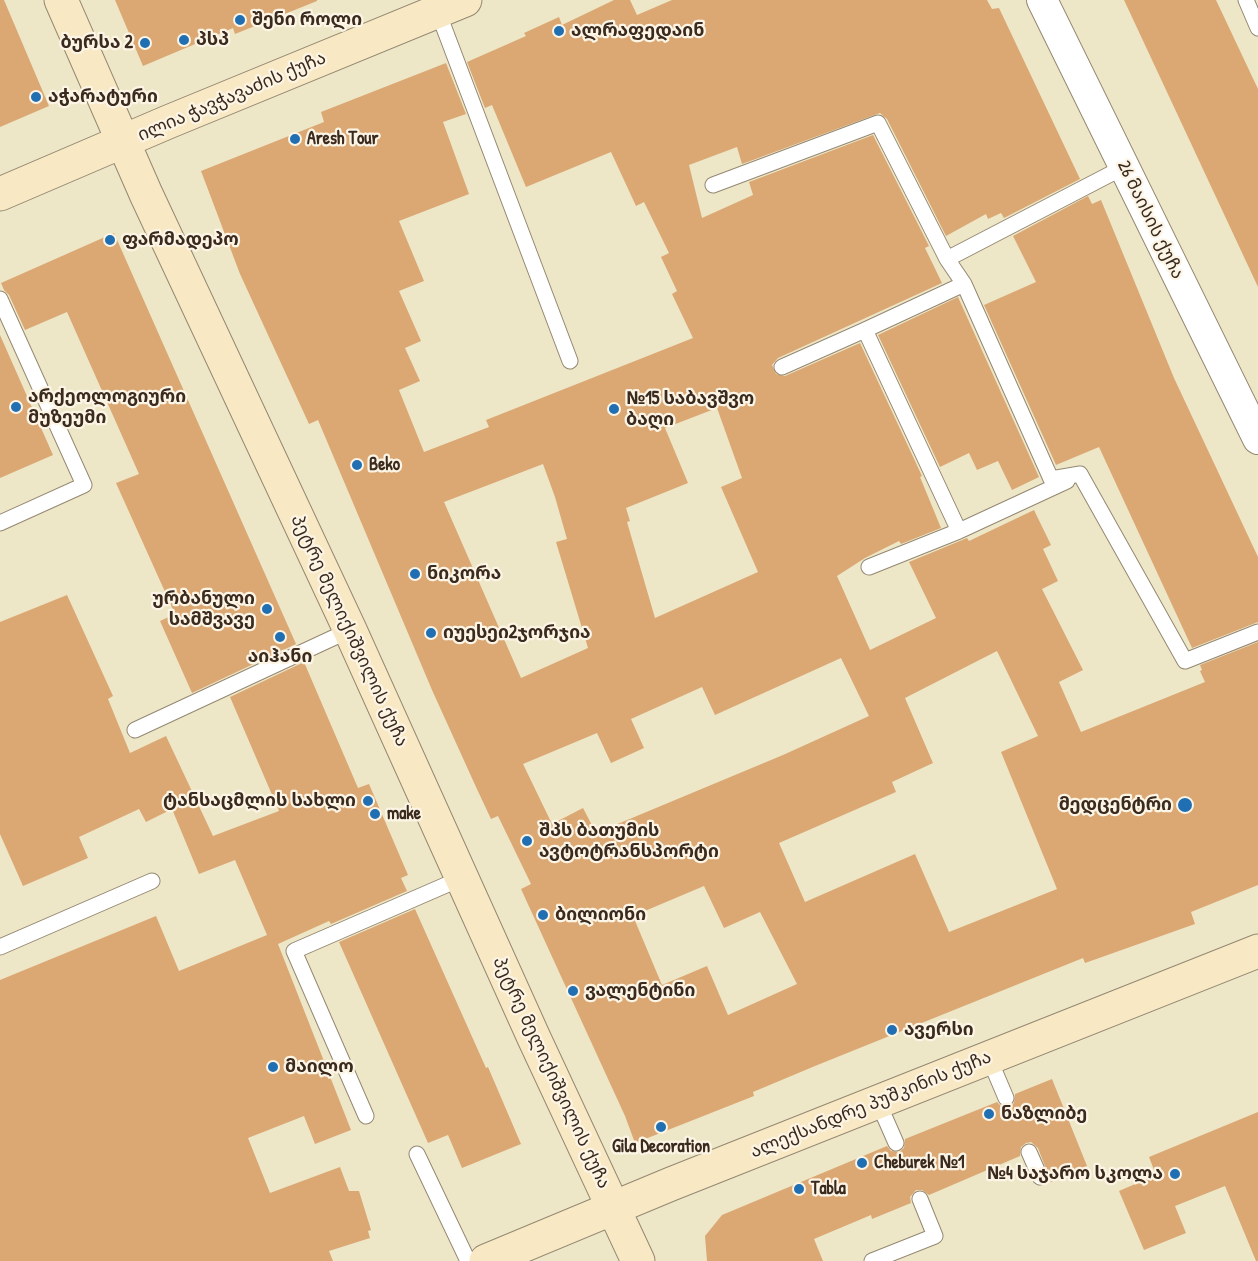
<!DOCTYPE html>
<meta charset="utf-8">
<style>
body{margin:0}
canvas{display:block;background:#ede6c7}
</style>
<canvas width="1258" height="1261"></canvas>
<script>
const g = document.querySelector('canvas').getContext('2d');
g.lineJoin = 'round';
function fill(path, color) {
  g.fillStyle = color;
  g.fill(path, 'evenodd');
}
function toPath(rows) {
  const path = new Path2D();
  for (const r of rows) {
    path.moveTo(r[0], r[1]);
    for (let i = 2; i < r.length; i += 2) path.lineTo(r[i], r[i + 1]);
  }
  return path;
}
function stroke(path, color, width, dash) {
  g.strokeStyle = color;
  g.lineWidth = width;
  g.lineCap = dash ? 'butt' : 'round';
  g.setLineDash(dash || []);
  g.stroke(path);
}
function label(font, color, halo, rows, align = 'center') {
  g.font = font + ' "Patrick Hand","Noto Sans Georgian",sans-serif';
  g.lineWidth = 4.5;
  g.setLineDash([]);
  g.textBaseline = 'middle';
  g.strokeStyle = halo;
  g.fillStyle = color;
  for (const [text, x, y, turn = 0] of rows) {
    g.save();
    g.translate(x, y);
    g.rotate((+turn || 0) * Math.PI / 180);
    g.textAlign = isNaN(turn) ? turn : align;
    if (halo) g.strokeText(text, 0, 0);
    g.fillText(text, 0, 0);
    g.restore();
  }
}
fill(toPath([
 [0,0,4,0,49,106,0,127],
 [115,0,317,0,317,1,235,34,233,28,143,66],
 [614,0,630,0,637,15,672,0,987,0,992,9,999,8,1080,179,1004,218,1001,213,988,219,986,214,946,236,887,119,880,113,742,164,737,147,689,165,702,218,753,195,749,182,873,135,929,246,925,248,942,283,778,358,772,365,776,374,785,376,860,343,922,476,920,477,941,528,901,544,899,541,865,558,837,576,870,650,936,618,909,562,967,538,969,541,1034,510,1051,545,1043,549,1058,581,1042,589,1083,670,1059,682,1081,732,1205,682,1200,671,1202,670,1200,665,1258,642,1258,885,1191,912,1195,924,1085,963,1083,958,815,1066,753,1092,754,1096,635,1143,625,1116,521,889,531,884,498,816,491,819,476,787,432,690,318,420,309,424,240,274,201,171,324,122,321,112,446,63,466,114,443,122,469,194,399,221,424,281,399,291,421,341,405,348,420,381,399,390,424,452,489,427,486,420,693,338,672,294,677,291,661,257,669,253,644,202,636,206,611,152,526,187,492,105,485,108,467,62,526,36,524,33,559,17,562,25],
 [717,408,742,478,721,487,758,572,655,618,627,522,630,521,626,508,688,483,665,428],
 [543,464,555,497,567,539,556,542,588,648,521,678,444,502],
 [997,651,1038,736,1001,752,1057,889,949,932,915,854,805,902,779,843,896,792,892,782,933,763,905,698],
 [841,658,869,716,783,755,596,833,583,808,552,824,523,764,597,733,611,763,644,748,631,719,702,687,715,715],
 [704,886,724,928,760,912,797,984,728,1015,707,966,662,985,633,916],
 [1124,0,1216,0,1258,89,1258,287],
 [1088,196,1092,204,1101,200,1174,378,1258,557,1258,622,1192,648,1099,447,1056,465,984,305,1036,282,1013,236],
 [114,233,296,644,192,693,160,621,175,614,116,483,139,474,67,312,25,330,9,295,4,290,1,283],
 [958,297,1039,477,1012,490,998,461,977,470,969,453,940,467,878,335],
 [0,335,53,455,0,478],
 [67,595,113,696,108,699,130,753,166,736,213,836,279,811,230,697,304,662,358,788,369,784,408,875,401,878,407,891,331,924,329,921,278,944,351,1130,315,1144,304,1116,248,1138,270,1193,340,1167,349,1191,359,1191,371,1230,368,1231,370,1238,329,1251,333,1261,0,1261,0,980,156,916,179,971,267,935,235,860,199,874,172,809,146,822,139,809,79,837,88,858,23,886,0,834,0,622],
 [415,909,486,1068,488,1067,521,1144,462,1168,448,1135,428,1143,339,942],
 [1052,1079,1087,1166,1051,1182,1038,1148,1031,1142,1026,1143,1021,1147,1020,1156,929,1195,922,1190,916,1190,910,1197,911,1203,872,1219,871,1215,814,1239,823,1261,707,1261,705,1236,722,1215,887,1146,891,1151,899,1152,904,1148,905,1139,997,1102,1001,1106,1009,1107,1014,1103,1015,1094],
 [1258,1112,1258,1261,1256,1261,1225,1186,1175,1206,1186,1233,1144,1250,1119,1191,1156,1175,1149,1157]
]), '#dba874');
const lane = toPath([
 [1246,0,1258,28],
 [438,12,570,361],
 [713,185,878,123,947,259,1124,167],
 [947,259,964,284,865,330,959,531],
 [964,284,1051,479,1080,474,1185,661,1258,632],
 [0,299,84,485,0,523],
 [782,367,865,330],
 [869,567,959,531,1067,481],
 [135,730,350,630],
 [0,947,152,881],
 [989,1058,1006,1098],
 [878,1102,896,1143],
 [366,1116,294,951,462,878],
 [1029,1152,1040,1177],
 [417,1154,468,1261],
 [872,1261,935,1236,920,1199]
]);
const street = toPath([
 [1042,0,1258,439]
]);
const secondary = toPath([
 [61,0,146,194,350,630,534,1038,638,1261],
 [0,194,168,122,465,0],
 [486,1261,671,1184,1258,951]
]);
stroke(lane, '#948872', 17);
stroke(street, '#948872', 32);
stroke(secondary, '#948872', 35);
stroke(lane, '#fff', 15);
stroke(street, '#fff', 30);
stroke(secondary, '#f8e8c3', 33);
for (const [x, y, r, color] of [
 [240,20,6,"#1f6fb2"],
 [559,31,6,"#1f6fb2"],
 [184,40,6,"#1f6fb2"],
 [145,43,6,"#1f6fb2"],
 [36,97,6,"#1f6fb2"],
 [295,139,6,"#1f6fb2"],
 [110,240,6,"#1f6fb2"],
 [16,407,6,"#1f6fb2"],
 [614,409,6,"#1f6fb2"],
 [357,465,6,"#1f6fb2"],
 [415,574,6,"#1f6fb2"],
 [267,609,6,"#1f6fb2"],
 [431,633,6,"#1f6fb2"],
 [280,637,6,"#1f6fb2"],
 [368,801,6,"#1f6fb2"],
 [1185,805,8,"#1f6fb2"],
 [375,814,6,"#1f6fb2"],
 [527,841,6,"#1f6fb2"],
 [543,915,6,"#1f6fb2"],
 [573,991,6,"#1f6fb2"],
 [892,1030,6,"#1f6fb2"],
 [273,1067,6,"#1f6fb2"],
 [989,1114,6,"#1f6fb2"],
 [661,1127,6,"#1f6fb2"],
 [862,1163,6,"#1f6fb2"],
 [1175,1174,6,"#1f6fb2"],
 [799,1189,6,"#1f6fb2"]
]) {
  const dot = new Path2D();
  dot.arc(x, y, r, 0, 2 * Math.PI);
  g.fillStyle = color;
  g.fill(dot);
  stroke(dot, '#fcf5e5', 2);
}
label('bold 18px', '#3b2a1e', '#fcf5e5', [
 ["შენი როლი",252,20],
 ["ალრაფედაინ",571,31],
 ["პსპ",196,40],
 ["ბურსა 2",133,43,"right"],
 ["აჭარატური",48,97],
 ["Aresh Tour",307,139],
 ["ფარმადეპო",122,240],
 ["არქეოლოგიური",28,397],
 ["მუზეუმი",28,418],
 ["№15 საბავშვო",626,399],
 ["ბაღი",626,420],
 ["Beko",369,465],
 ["ნიკორა",427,574],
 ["ურბანული",255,599,"right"],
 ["სამშვავე",255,620,"right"],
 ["იუესეი2ჯორჯია",443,633],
 ["აიჰანი",280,657,"center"],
 ["ტანსაცმლის სახლი",356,801,"right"],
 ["მედცენტრი",1172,805,"right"],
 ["make",387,814],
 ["შპს ბათუმის",539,831],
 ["ავტოტრანსპორტი",539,852],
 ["ბილიონი",555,915],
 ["ვალენტინი",585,991],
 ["ავერსი",904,1030],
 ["მაილო",285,1067],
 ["ნაზლიბე",1001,1114],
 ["Gila Decoration",661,1147,"center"],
 ["Cheburek №1",874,1163],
 ["№4 საჯარო სკოლა",1163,1174,"right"],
 ["Tabla",811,1189]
], 'left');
label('18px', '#3b2a1e', '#fcf5e5', [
 ["ილია ჭავჭავაძის ქუჩა",232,97,-23],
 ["26 მაისის ქუჩა",1150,220,64],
 ["პეტრე მელიქიშვილის ქუჩა",349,631,65],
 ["პეტრე მელიქიშვილის ქუჩა",551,1073,65],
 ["ალექსანდრე პუშკინის ქუჩა",871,1105,-22]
]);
</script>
